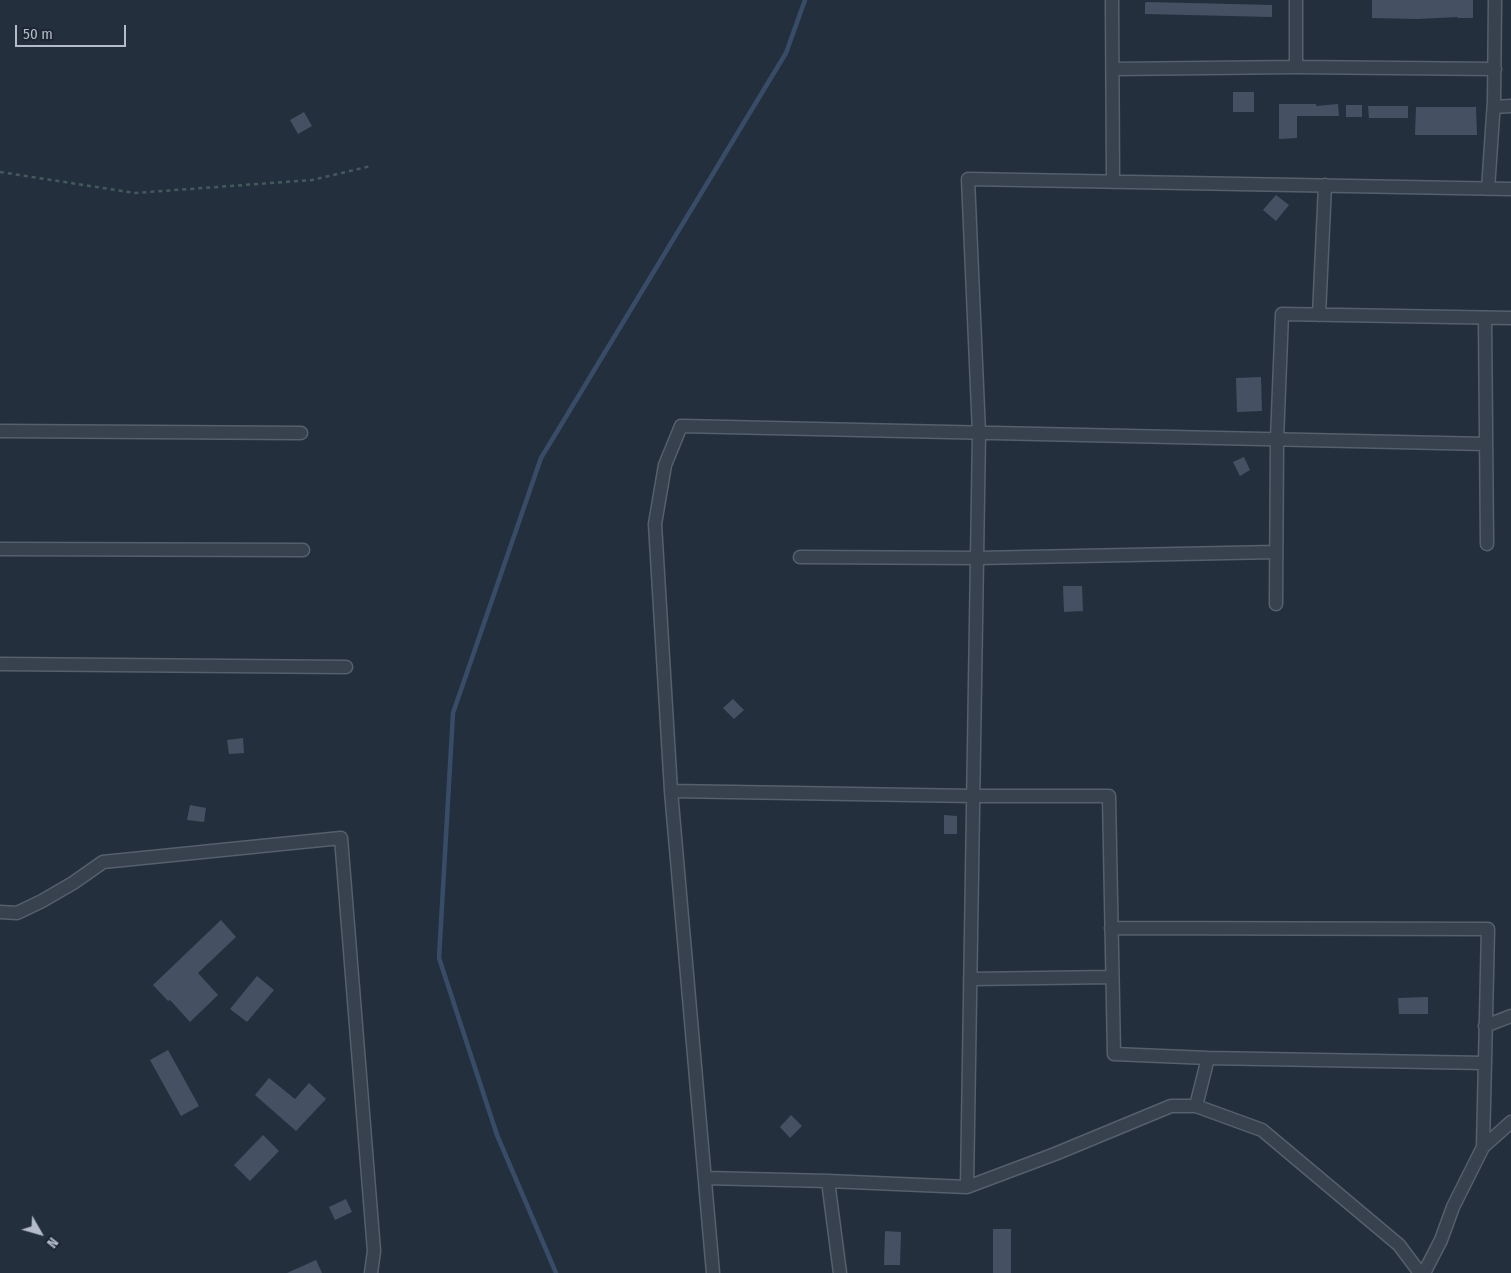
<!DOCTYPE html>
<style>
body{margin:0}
#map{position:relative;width:1511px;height:1273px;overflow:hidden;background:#242f3e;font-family:"Fira Sans Condensed",sans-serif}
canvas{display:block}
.north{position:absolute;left:15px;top:1208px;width:50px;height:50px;-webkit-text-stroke:4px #1d2633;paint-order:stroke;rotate:128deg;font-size:14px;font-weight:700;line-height:20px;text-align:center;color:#b4bcc9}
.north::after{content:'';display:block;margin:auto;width:18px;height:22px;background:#b4bcc9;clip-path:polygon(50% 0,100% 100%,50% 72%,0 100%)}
.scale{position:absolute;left:15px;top:25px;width:111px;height:22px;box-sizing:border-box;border:2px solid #b4bcc9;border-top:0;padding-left:6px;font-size:15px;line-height:18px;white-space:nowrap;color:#b4bcc9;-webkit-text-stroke:4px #1d2633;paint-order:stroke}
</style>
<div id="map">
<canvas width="1511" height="1273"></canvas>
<div class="north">N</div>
<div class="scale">50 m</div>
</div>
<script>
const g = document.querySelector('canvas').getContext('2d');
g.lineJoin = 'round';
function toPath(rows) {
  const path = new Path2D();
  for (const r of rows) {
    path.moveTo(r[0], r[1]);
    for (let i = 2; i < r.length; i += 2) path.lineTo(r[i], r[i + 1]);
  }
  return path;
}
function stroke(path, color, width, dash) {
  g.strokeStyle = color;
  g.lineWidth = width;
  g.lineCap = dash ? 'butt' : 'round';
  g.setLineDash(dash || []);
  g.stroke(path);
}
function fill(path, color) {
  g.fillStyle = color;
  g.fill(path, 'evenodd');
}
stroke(toPath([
 [556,1273,497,1135,439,958,453,713,541,458,786,53,805,0]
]), '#394c67', 4.5);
fill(toPath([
 [1372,0,1473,0,1473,18,1458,18,1458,17,1417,19,1372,18],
 [1147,2,1272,5,1272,17,1145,14,1145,3],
 [1233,92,1254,92,1254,112,1233,112],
 [1279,104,1316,104,1316,106,1338,104,1339,116,1297,116,1297,138,1279,139],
 [1346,105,1362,105,1362,117,1346,117],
 [1368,106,1408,106,1408,118,1369,118],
 [1416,107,1476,107,1477,135,1415,135],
 [304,112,312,126,298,134,290,120],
 [1276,195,1289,205,1276,221,1263,210],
 [1261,377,1262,411,1237,412,1236,378],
 [1244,457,1250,470,1240,476,1233,462],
 [1063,586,1082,586,1083,611,1064,612],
 [733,699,744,710,734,719,723,708],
 [243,738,244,753,229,754,227,740],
 [190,805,206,808,204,822,187,820],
 [944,815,957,816,957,834,944,834],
 [221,920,236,937,198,973,218,995,190,1022,170,1000,168,1001,153,985],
 [257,976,274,990,247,1022,230,1009],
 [1428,997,1428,1014,1399,1014,1398,998],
 [168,1050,199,1106,181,1116,150,1060],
 [269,1078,295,1099,309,1083,326,1099,296,1131,255,1095],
 [791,1115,802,1126,790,1138,780,1127],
 [263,1135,279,1151,250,1181,234,1165],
 [346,1199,352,1212,335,1220,329,1207],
 [993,1229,1011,1229,1011,1273,993,1273],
 [885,1231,901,1232,900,1265,884,1265],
 [316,1260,322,1273,287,1273]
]), '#455162');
const minor = toPath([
 [1112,0,1113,182],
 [1296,0,1296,67],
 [1113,69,1296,67,1495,69],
 [1494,107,1511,106],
 [1488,189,1494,101,1495,0],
 [1319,315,1325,185],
 [1485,318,1487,544],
 [0,431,301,433],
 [0,549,303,550],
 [800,557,978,558,1276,552],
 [1276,604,1277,439,1282,314,1511,318],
 [0,664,346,667],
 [671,791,973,796,1109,796,1114,1054,1208,1058,1485,1063],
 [0,912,17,913,42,901,73,883,103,862,341,838,374,1251,371,1273],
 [1111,928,1488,929,1483,1147],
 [970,979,1112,977],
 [1485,1026,1511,1016],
 [1196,1106,1262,1130,1399,1245,1420,1273],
 [705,1178,828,1181,967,1187,1055,1154,1171,1106,1196,1106,1208,1058],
 [828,1181,840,1273],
 [967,1187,979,433,968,179,1511,189],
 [713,1273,671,791,655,524,665,465,681,426,1486,444],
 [1424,1273,1441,1240,1453,1207,1483,1147,1511,1122]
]);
stroke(minor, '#565f6c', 15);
stroke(toPath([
 [0,172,135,193,312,180,371,166]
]), '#44595c', 2.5, [4, 4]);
stroke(minor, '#38414e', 12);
</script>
